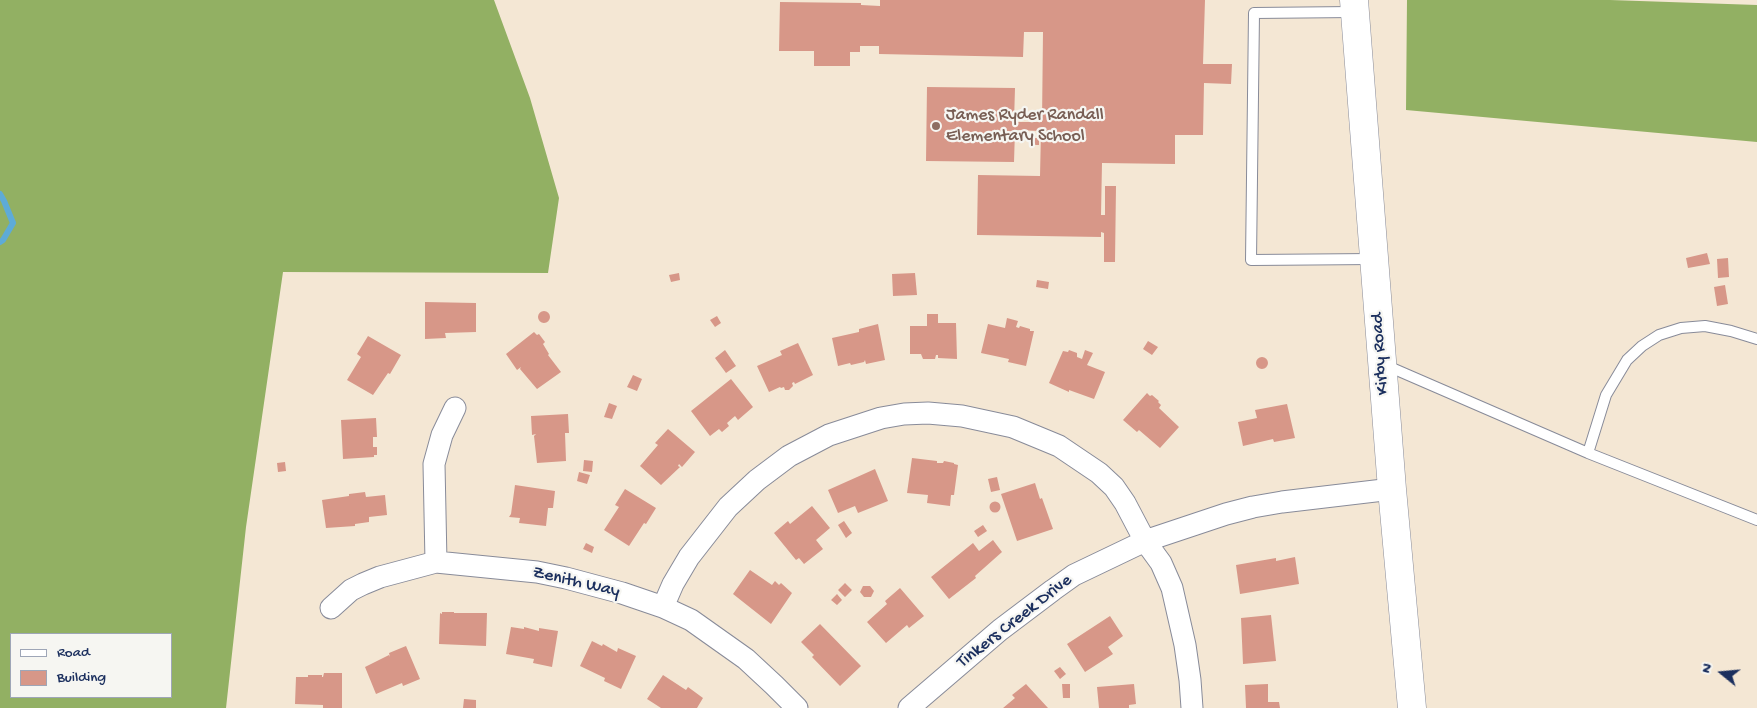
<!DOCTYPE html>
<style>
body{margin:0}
#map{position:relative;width:1757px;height:708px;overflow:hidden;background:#f4e7d4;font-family:"Gochi Hand",sans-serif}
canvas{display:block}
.legend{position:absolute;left:10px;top:633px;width:162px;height:65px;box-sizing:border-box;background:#f6f6f2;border:1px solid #9ea6b7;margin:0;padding:6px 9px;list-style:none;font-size:15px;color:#1b2f5e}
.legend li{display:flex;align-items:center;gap:10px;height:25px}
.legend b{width:25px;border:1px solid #9ea6b7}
.north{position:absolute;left:1697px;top:648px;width:50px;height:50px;-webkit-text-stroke:4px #f6f6f2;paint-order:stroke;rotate:287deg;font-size:14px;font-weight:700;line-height:20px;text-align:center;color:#1b2f5e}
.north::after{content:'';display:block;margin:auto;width:18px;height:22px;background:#1b2f5e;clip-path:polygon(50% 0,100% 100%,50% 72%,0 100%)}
</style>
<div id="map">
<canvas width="1757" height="708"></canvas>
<ul class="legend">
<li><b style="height:6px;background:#fff"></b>Road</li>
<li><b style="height:14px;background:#d79788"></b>Building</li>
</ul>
<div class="north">N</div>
</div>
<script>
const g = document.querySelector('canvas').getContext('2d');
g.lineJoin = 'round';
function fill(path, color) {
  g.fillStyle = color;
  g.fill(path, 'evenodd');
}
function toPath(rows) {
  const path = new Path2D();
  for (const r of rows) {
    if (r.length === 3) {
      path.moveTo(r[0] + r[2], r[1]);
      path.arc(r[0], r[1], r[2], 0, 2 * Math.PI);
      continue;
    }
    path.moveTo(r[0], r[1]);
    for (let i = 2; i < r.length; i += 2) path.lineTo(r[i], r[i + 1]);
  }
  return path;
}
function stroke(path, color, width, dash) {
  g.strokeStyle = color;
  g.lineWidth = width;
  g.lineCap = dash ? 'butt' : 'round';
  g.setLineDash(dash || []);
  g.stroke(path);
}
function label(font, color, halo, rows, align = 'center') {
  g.font = font + ' "Gochi Hand",sans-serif';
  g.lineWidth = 4.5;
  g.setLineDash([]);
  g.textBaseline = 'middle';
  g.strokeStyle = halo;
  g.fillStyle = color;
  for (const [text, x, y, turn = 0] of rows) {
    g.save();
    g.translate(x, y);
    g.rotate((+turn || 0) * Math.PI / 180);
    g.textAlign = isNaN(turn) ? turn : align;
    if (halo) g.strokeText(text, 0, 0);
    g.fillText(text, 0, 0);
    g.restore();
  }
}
fill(toPath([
 [0,0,494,0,530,98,559,198,548,273,283,272,246,527,226,708,0,708],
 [171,634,171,697,11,697,11,634],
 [1407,0,1610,0,1757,5,1757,142,1406,110]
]), '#92b063');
stroke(toPath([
 [0,194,4,201,13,223,3,240,0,242]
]), '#5eabd7', 6);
fill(toPath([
 [880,0,1205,0,1203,64,1232,64,1231,84,1204,83,1203,135,1175,135,1175,164,1102,163,1101,215,1105,215,1105,186,1116,186,1115,262,1104,262,1104,233,1101,232,1101,237,977,235,978,175,1040,176,1041,131,1015,130,1014,162,926,161,927,87,1015,88,1014,122,1042,122,1043,32,1024,32,1023,57,879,54,879,46,860,46,860,52,850,52,850,66,814,66,814,51,779,51,780,2,861,3,861,5,880,6],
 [1029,138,1039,138,1039,145,1029,145],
 [1707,253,1710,264,1688,268,1686,258],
 [1728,258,1729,277,1718,278,1717,259],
 [679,273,680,280,671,282,669,275],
 [915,273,917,295,893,296,892,274],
 [1037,280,1049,282,1048,289,1036,287],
 [1725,285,1728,304,1717,306,1714,287],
 [425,302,476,303,476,332,445,333,446,338,425,339],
 [544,317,6],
 [927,314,938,314,938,323,956,323,957,359,938,358,938,355,936,355,935,359,923,359,921,354,910,354,910,326,927,326],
 [717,316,721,323,715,327,710,320],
 [1007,318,1018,321,1016,327,1019,328,1020,326,1030,329,1030,331,1034,331,1026,366,1008,362,1009,359,981,353,988,324,1005,328],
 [878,324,885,360,866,364,865,360,864,362,851,365,850,363,838,366,832,338,859,332,859,329],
 [534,332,537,335,539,334,545,342,543,344,549,354,548,355,561,372,537,389,520,369,521,367,517,370,506,354],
 [368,336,401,355,390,374,388,373,373,395,347,380,361,357,357,354],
 [1148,341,1158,347,1152,355,1143,349],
 [798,343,813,375,795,384,794,382,792,383,793,386,789,390,785,390,784,387,781,388,780,387,769,392,757,366,782,355,780,351],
 [725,350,736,366,726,373,715,358],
 [1069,350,1077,353,1077,357,1082,359,1085,350,1093,353,1087,365,1105,372,1094,399,1069,390,1069,392,1049,383,1063,351,1068,352],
 [1262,363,6],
 [633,375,642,379,637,391,627,387],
 [731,379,753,407,738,420,735,416,727,423,729,426,722,432,719,429,710,436,691,411],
 [1147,393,1150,396,1152,395,1159,401,1158,402,1161,405,1159,408,1179,427,1160,448,1139,430,1137,432,1123,420],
 [609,403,617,406,612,419,604,417],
 [1287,404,1295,438,1274,442,1273,439,1243,446,1238,422,1257,418,1255,410],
 [568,414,569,433,565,433,566,461,537,463,534,436,536,434,532,435,531,416],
 [376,418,377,437,373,437,373,447,377,447,377,455,374,455,374,457,343,459,341,420],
 [668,429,695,452,682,467,679,464,678,466,680,467,661,485,640,466,658,445,655,443],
 [912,458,937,461,937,463,943,463,944,461,954,463,954,464,958,465,954,495,951,495,950,506,927,503,928,495,907,493],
 [584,460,593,461,592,472,583,471],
 [285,462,286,471,278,472,277,463],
 [875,469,888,501,858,513,855,506,838,513,828,490],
 [579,472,590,475,587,484,577,481],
 [997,477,1000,490,991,492,988,479],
 [1035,483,1040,499,1042,498,1053,529,1017,541,1001,494],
 [515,485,555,491,553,508,548,508,546,526,519,523,520,518,509,517,511,514],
 [625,489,656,508,646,524,644,523,629,546,604,530,619,507,615,505],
 [365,492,366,497,385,495,387,515,369,517,369,522,355,524,355,526,326,528,322,500,349,496,349,494],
 [995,507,5.5],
 [812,506,830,528,816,540,823,549,804,564,799,558,796,560,774,533,788,521,790,524],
 [844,521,852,533,846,538,838,525],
 [983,525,987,531,978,537,974,531],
 [993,540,1002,552,975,576,976,578,949,599,931,577,973,543,979,551],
 [586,543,594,547,592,553,583,549],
 [1295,557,1299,584,1240,594,1236,565,1276,558,1276,561],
 [750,570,772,585,775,581,779,585,781,583,792,593,771,624,733,594],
 [845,583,852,590,845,597,838,590],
 [863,586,870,586,874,591,871,597,864,597,860,592],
 [900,588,924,616,909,628,907,625,886,643,867,622,887,604,885,601],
 [837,594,842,600,837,605,831,600],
 [442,612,454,612,454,613,487,613,486,646,439,644,440,613,442,614],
 [1271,615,1276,661,1243,664,1241,618],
 [1110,616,1123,636,1108,647,1113,654,1085,672,1067,644],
 [820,624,861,666,840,686,812,657,814,655,801,642],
 [511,627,524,629,524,627,539,631,539,628,558,631,552,667,533,663,534,659,506,654],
 [592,641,602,646,603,644,617,652,618,648,636,656,621,689,604,681,605,678,580,666],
 [406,646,420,679,403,686,402,683,376,694,365,667,389,655,390,657,389,653],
 [1060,667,1066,674,1060,679,1054,671],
 [324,673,342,673,342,708,323,708,323,705,295,704,296,677,308,677,308,675,322,675,322,677,323,677],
 [663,675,686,690,688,687,703,698,697,708,661,708,647,699],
 [1026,684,1048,708,1003,708,1015,698,1012,695],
 [1062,684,1070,684,1070,698,1063,698],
 [1134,684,1136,704,1129,705,1129,708,1099,708,1097,687],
 [1268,684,1268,702,1279,702,1280,708,1246,708,1245,685],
 [464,699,476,700,476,708,463,708]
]), '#d79788');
const lane = toPath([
 [1353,12,1254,13,1251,260,1373,259],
 [1385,365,1588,453,1757,520],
 [1588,453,1606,395,1627,360,1642,346,1659,335,1681,328,1705,326,1731,331,1757,339]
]);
const street = toPath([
 [436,562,434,464,442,435,455,408],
 [663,607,673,584,689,557,728,507,757,480,789,456,829,435,881,418,904,414,928,413,962,416,1013,427,1059,446,1099,473,1114,487,1125,503,1145,541,1161,563,1172,588,1185,645,1190,680,1192,708],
 [331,608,351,590,363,584,380,577,436,562,537,572,566,578,622,593,663,607,691,620,746,659,774,685,797,708],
 [909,708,1000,630,1053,590,1074,575,1145,541,1226,514,1253,507,1282,502,1392,489]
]);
const secondary = toPath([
 [1354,0,1392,489,1412,708]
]);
stroke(lane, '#888b99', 12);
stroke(street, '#888b99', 23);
stroke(secondary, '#888b99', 29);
stroke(lane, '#fff', 10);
stroke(street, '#fff', 21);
stroke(secondary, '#fff', 28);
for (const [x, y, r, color] of [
 [936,126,5,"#8d6e63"]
]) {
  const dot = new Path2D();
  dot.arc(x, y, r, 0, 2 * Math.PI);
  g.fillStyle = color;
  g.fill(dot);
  stroke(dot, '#f6f6f2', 2);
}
label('18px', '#785e54', '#f6f6f2', [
 ["James Ryder Randall",946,116],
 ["Elementary School",946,137]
], 'left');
label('18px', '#1b2f5e', '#f6f6f2', [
 ["Kirby Road",1381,354,-94],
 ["Zenith Way",576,583,13],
 ["Tinkers Creek Drive",1015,622,-38]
]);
</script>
